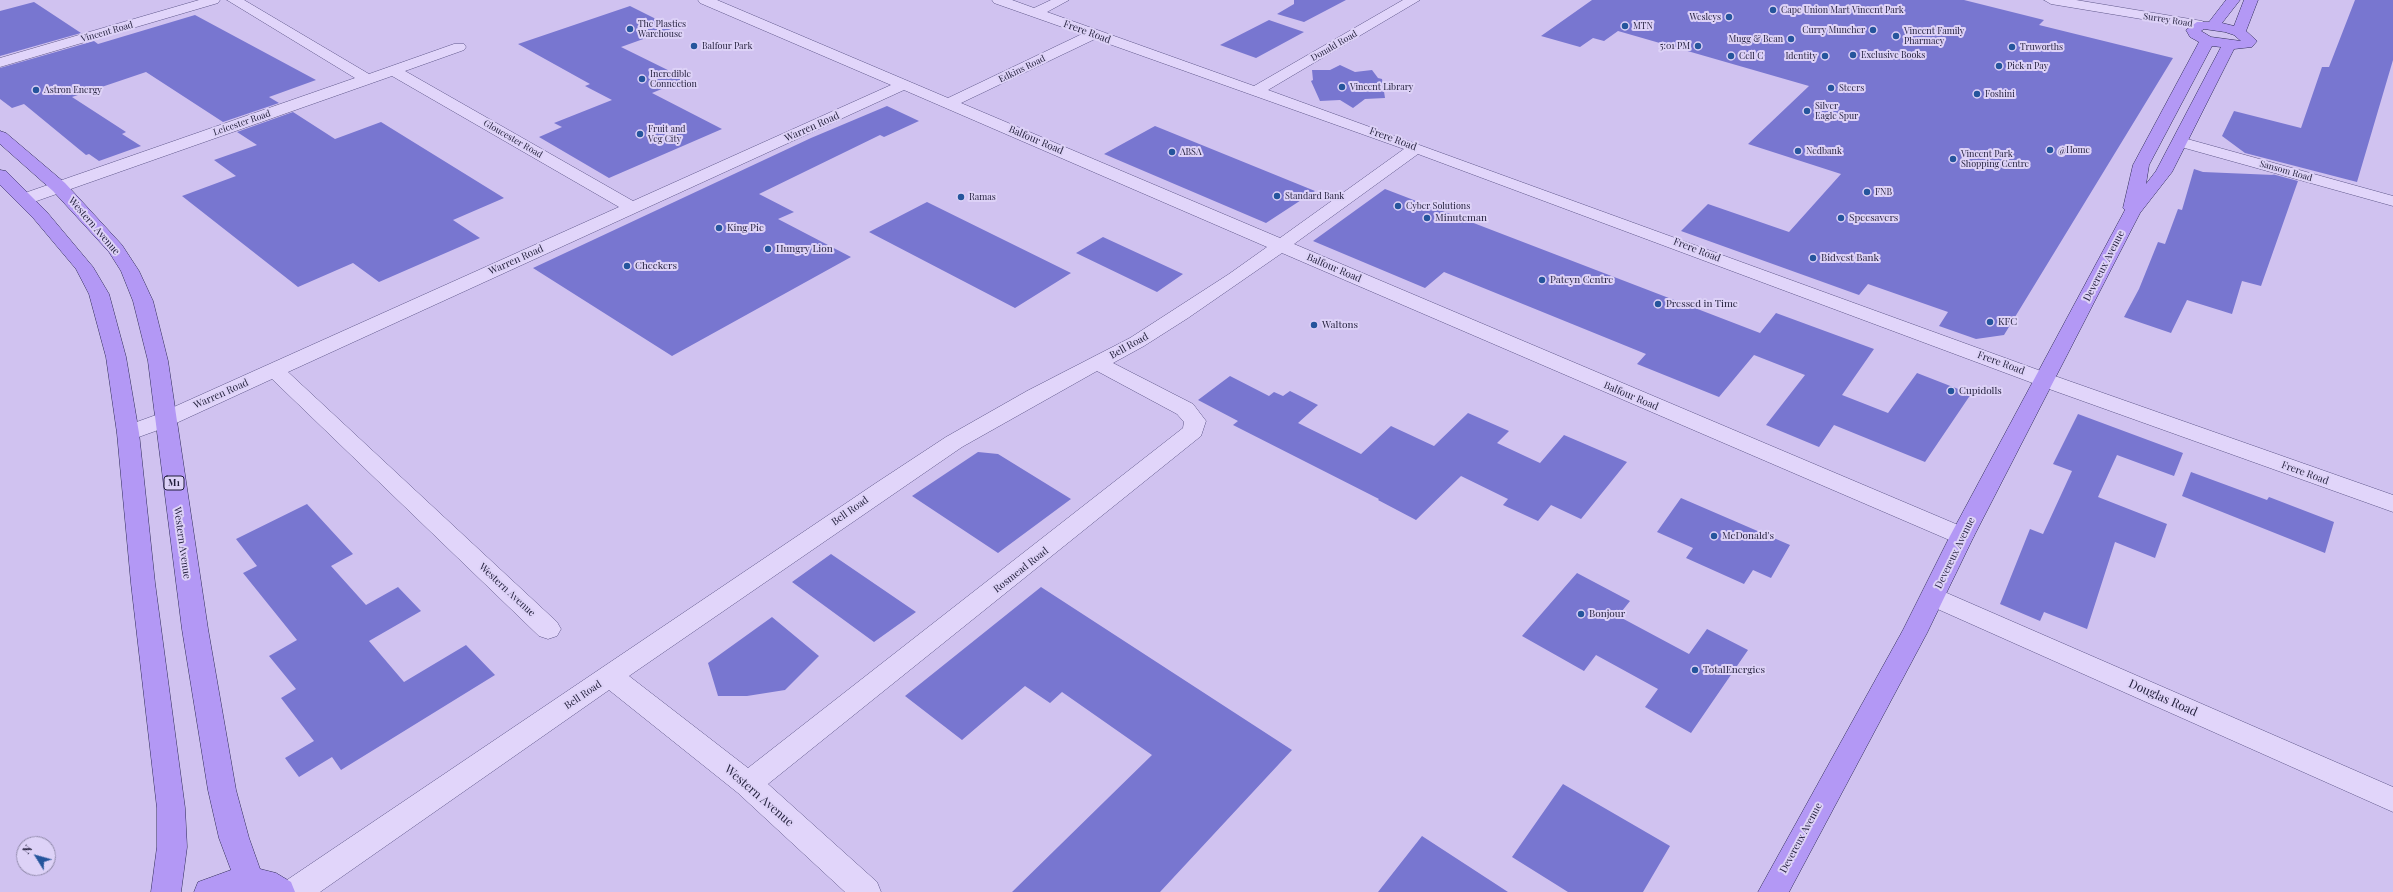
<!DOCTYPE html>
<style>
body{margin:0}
#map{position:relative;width:2393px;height:892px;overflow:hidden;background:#d0c2f0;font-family:"Playfair Display",serif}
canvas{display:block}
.north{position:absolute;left:16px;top:836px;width:40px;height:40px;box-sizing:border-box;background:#ddd2f7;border:1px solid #918aab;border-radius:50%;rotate:307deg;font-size:11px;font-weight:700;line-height:16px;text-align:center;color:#201d39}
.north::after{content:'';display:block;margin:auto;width:14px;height:18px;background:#25559c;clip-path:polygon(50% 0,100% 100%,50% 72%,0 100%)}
</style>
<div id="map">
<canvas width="2393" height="892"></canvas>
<div class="north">N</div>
</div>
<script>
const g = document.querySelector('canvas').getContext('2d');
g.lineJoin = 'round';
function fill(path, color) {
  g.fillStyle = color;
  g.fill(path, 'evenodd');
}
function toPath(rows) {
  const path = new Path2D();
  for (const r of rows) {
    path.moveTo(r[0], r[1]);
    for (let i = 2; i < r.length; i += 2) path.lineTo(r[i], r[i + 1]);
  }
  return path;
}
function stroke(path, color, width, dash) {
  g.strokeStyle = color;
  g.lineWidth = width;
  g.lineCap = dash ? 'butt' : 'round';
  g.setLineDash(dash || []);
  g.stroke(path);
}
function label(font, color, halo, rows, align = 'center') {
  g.font = font + ' "Playfair Display",serif';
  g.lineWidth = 4;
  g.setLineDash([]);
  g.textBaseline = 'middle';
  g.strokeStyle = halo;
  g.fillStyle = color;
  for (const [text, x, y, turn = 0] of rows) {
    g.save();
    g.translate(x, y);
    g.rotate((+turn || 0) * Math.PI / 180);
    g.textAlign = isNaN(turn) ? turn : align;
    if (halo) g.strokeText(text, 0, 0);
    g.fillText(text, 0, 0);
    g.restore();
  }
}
fill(toPath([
 [1294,0,1346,0,1304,22,1277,14,1294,4],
 [1592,0,1964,0,2044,20,2039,25,2173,58,2004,335,1976,339,1939,326,1948,312,1868,284,1859,295,1681,231,1708,204,1789,232,1841,174,1748,144,1809,86,1618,31,1604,41,1593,38,1580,47,1541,36],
 [2355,0,2393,0,2393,60,2357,182,2245,153,2222,136,2234,111,2301,128,2322,67,2329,67],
 [34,2,81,33,0,56,0,11],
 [630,6,674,28,621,47,686,79,652,93,722,129,609,178,539,137,562,127,554,123,612,100,585,86,590,84,518,44],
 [195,15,316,80,269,97,279,103,223,122,146,72,72,97,126,132,122,134,141,146,99,161,89,154,86,155,24,104,12,108,0,99,0,68,94,41,98,44],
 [1269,20,1304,32,1256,58,1220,45],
 [1340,65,1355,72,1372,70,1378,78,1382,79,1385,98,1365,99,1353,108,1340,100,1320,101,1311,81,1313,80,1312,70,1330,70],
 [887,106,919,121,884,137,880,135,759,194,794,212,778,219,851,257,672,356,533,268,811,138],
 [293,112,335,139,381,122,504,198,453,220,480,238,379,282,353,263,298,287,182,196,236,176,214,160,257,145,237,132],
 [1155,126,1315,191,1266,223,1104,154],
 [2194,169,2203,172,2274,175,2272,174,2298,181,2261,286,2242,281,2232,314,2187,300,2171,333,2124,317,2139,289,2158,242,2165,244,2178,209,2182,210],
 [1385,189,1760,333,1776,313,1874,349,1842,395,1888,413,1917,373,1971,394,1925,462,1834,425,1819,447,1766,425,1805,375,1754,355,1719,397,1637,364,1646,354,1444,272,1425,288,1313,241],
 [927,202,1071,273,1015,308,869,232],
 [1103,237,1183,274,1157,292,1076,253],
 [1230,376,1269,396,1274,392,1283,396,1290,391,1318,405,1298,423,1361,454,1391,426,1434,446,1468,413,1509,431,1497,443,1540,463,1564,435,1627,462,1581,519,1551,505,1538,521,1503,505,1508,499,1461,476,1416,520,1378,500,1379,499,1233,425,1238,421,1198,400],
 [2078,414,2183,453,2174,476,2117,455,2098,497,2167,524,2155,558,2115,542,2087,629,2044,612,2040,621,2000,604,2030,529,2043,534,2072,471,2053,464],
 [978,452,998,454,1071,499,998,553,912,496],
 [2191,472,2267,500,2269,497,2334,522,2325,553,2182,496],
 [1681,498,1790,545,1771,578,1753,570,1744,584,1686,558,1693,548,1657,532],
 [307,504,353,554,331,566,366,605,398,587,421,611,369,641,404,682,466,645,495,675,341,770,332,757,299,777,285,758,314,741,281,698,296,689,269,656,297,640,243,573,257,566,236,539],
 [831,554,916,612,874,642,792,582],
 [1577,573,1630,601,1618,616,1689,654,1707,629,1748,650,1691,733,1645,707,1658,689,1596,655,1584,671,1522,636],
 [1041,587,1292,750,1160,892,1012,892,1152,755,1062,692,1050,703,1025,686,962,740,905,696],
 [772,617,819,656,785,690,747,696,718,696,708,663],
 [1563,784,1670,846,1643,892,1568,892,1512,857],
 [1422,836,1508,892,1378,892]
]), '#7876d0');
const minor = toPath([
 [199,0,220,0,218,3,0,67,0,58,199,0],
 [227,0,244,0,369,74,454,44,464,44,466,47,464,50,405,71,633,201,891,85,700,3,698,0,717,0,948,98,1082,34,994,3,992,0,1012,0,1034,8,1051,0,1069,0,1047,12,1254,86,1403,0,1420,0,1268,90,2052,375,2393,495,2393,512,2038,385,1418,154,1294,244,1970,530,1974,536,1970,542,1962,544,1954,542,1282,253,1188,318,1144,346,1113,363,1193,404,1206,421,1201,436,768,784,877,882,881,892,845,892,738,793,609,690,320,892,280,892,284,882,876,483,946,437,1027,391,1130,338,1229,274,1267,247,904,90,288,372,557,622,561,629,557,636,548,639,539,636,272,379,172,425,136,438,128,440,120,438,117,433,120,428,156,415,619,207,392,76,31,203,19,203,16,199,19,195,355,78,227,0],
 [1095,39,1404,149,1280,238,961,103,1095,39],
 [1097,371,1177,414,1184,422,1183,428,748,768,629,676,962,447,1097,371],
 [2044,0,2076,0,2202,21,2209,25,2202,29,2051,4,2044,0],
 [2180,137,2393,196,2393,206,2174,145,2172,142,2174,139,2180,137],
 [1933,587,2393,787,2393,812,1924,603,1921,596,1924,589,1933,587]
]);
const major = toPath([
 [2226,0,2240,0,2222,23,2234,26,2244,0,2258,0,2246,31,2257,41,2252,47,2234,49,2172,172,2140,213,1974,536,1927,633,1789,892,1758,892,1903,630,1950,536,2125,210,2123,208,2133,165,2199,42,2190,37,2186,30,2197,22,2209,22,2226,0],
 [2204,29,2225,32,2234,35,2241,41,2211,37,2201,31,2204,29],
 [2212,46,2221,47,2156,171,2146,184,2149,165,2212,46],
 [0,131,6,133,65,183,122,245,139,271,153,301,168,361,208,629,236,790,249,838,260,869,276,873,291,882,295,892,194,892,198,882,231,870,219,838,208,790,182,629,148,361,133,301,121,271,109,252,53,191,0,144,0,131],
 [0,170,6,171,46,211,93,267,109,294,126,357,139,433,155,583,185,808,187,847,181,892,151,892,157,847,157,808,131,583,117,433,106,357,89,294,76,269,34,219,0,185,0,170]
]);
stroke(minor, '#5f588a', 1);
stroke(major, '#302d58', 1);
fill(minor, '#e1d5fa');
fill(major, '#b398f5');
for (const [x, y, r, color] of [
 [1773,10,4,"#25559c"],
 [1729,17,4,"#25559c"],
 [1625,26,4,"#25559c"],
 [630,29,4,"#25559c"],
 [1873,30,4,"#25559c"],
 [1896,36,4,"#25559c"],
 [1791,39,4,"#25559c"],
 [694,46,4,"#25559c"],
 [1698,46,4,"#25559c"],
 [2012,47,4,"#25559c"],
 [1853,55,4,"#25559c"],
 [1731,56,4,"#25559c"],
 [1825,56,4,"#25559c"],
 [1999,66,4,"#25559c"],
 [642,79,4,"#25559c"],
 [1342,87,4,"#25559c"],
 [1831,88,4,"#25559c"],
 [36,90,4,"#25559c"],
 [1977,94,4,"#25559c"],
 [1807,111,4,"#25559c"],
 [640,134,4,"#25559c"],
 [2050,150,4,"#25559c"],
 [1798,151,4,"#25559c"],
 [1172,152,4,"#25559c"],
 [1953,159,4,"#25559c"],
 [1867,192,4,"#25559c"],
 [1277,196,4,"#25559c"],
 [961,197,4,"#25559c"],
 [1398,206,4,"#25559c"],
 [1427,218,4,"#25559c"],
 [1841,218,4,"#25559c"],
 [719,228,4,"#25559c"],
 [768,249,4,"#25559c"],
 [1813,258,4,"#25559c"],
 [627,266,4,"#25559c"],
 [1542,280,4,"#25559c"],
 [1658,304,4,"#25559c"],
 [1990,322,4,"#25559c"],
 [1314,325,4,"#25559c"],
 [1951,391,4,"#25559c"],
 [1714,536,4,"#25559c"],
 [1581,614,4,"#25559c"],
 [1695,670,4,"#25559c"]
]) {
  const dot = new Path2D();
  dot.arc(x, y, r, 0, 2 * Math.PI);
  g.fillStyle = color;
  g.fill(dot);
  stroke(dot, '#ddd2f7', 1.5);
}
label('9px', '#201d39', '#ddd2f7', [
 ["Cape Union Mart Vincent Park",1781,10],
 ["Wesleys",1721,17,"right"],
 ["The Plastics",638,24],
 ["Warehouse",638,34],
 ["MTN",1633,26],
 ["Curry Muncher",1865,30,"right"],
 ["Vincent Family",1904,31],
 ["Pharmacy",1904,41],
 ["Mugg & Bean",1783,39,"right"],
 ["Balfour Park",702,46],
 ["5:01 PM",1690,46,"right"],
 ["Truworths",2020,47],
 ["Exclusive Books",1861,55],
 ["Cell C",1739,56],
 ["Identity",1817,56,"right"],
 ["Pick n Pay",2007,66],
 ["Incredible",650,74],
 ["Connection",650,84],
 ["Vincent Library",1350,87],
 ["Steers",1839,88],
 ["Astron Energy",44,90],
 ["Foshini",1985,94],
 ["Silver",1815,106],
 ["Eagle Spur",1815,116],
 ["Fruit and",648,129],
 ["Veg City",648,139],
 ["@Home",2058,150],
 ["Nedbank",1806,151],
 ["ABSA",1180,152],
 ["Vincent Park",1961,154],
 ["Shopping Centre",1961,164],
 ["FNB",1875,192],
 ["Standard Bank",1285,196],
 ["Ramas",969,197],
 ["Cyber Solutions",1406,206]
], 'left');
label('9px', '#201d39', '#ddd2f7', [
 ["Surrey Road",2168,20,9],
 ["Vincent Road",107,32,-16],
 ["Donald Road",1334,46,-30],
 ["Edkins Road",1022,69,-26],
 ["Leicester Road",242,123,-19],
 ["Gloucester Road",513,139,30],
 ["Sansom Road",2286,171,16]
]);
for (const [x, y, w] of [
 [174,483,20]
]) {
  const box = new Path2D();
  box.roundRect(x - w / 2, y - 7, w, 14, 3);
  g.fillStyle = '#ddd2f7';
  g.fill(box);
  stroke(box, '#201d39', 1);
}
label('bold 9px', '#201d39', null, [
 ["M1",174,483]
]);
label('10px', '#201d39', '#ddd2f7', [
 ["Frere Road",1087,32,20],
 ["Warren Road",812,127,-24],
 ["Frere Road",1393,139,20],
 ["Balfour Road",1036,140,23],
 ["Western Avenue",94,226,49],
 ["Frere Road",1697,250,21],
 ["Warren Road",516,260,-24],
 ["Devereux Avenue",2104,266,-63],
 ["Balfour Road",1334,268,23],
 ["Bell Road",1129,346,-29],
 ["Frere Road",2001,363,20],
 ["Warren Road",221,394,-24],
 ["Balfour Road",1631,396,23],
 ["Frere Road",2305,473,20],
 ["Bell Road",850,511,-35],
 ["Western Avenue",182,543,82],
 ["Devereux Avenue",1955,553,-64],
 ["Rosmead Road",1021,570,-38],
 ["Western Avenue",507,590,43],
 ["Bell Road",583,695,-34],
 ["Devereux Avenue",1801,838,-62]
]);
label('10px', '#201d39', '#ddd2f7', [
 ["Minuteman",1435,218],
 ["Specsavers",1849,218],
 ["King Pie",727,228],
 ["Hungry Lion",776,249],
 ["Bidvest Bank",1821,258],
 ["Checkers",635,266],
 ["Patcyn Centre",1550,280],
 ["Pressed in Time",1666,304],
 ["KFC",1998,322],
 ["Waltons",1322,325],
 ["Cupidolls",1959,391],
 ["McDonald's",1722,536],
 ["Bonjour",1589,614],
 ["TotalEnergies",1703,670]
], 'left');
label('12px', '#201d39', '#ddd2f7', [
 ["Douglas Road",2163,698,24],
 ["Western Avenue",759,796,41]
]);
</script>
